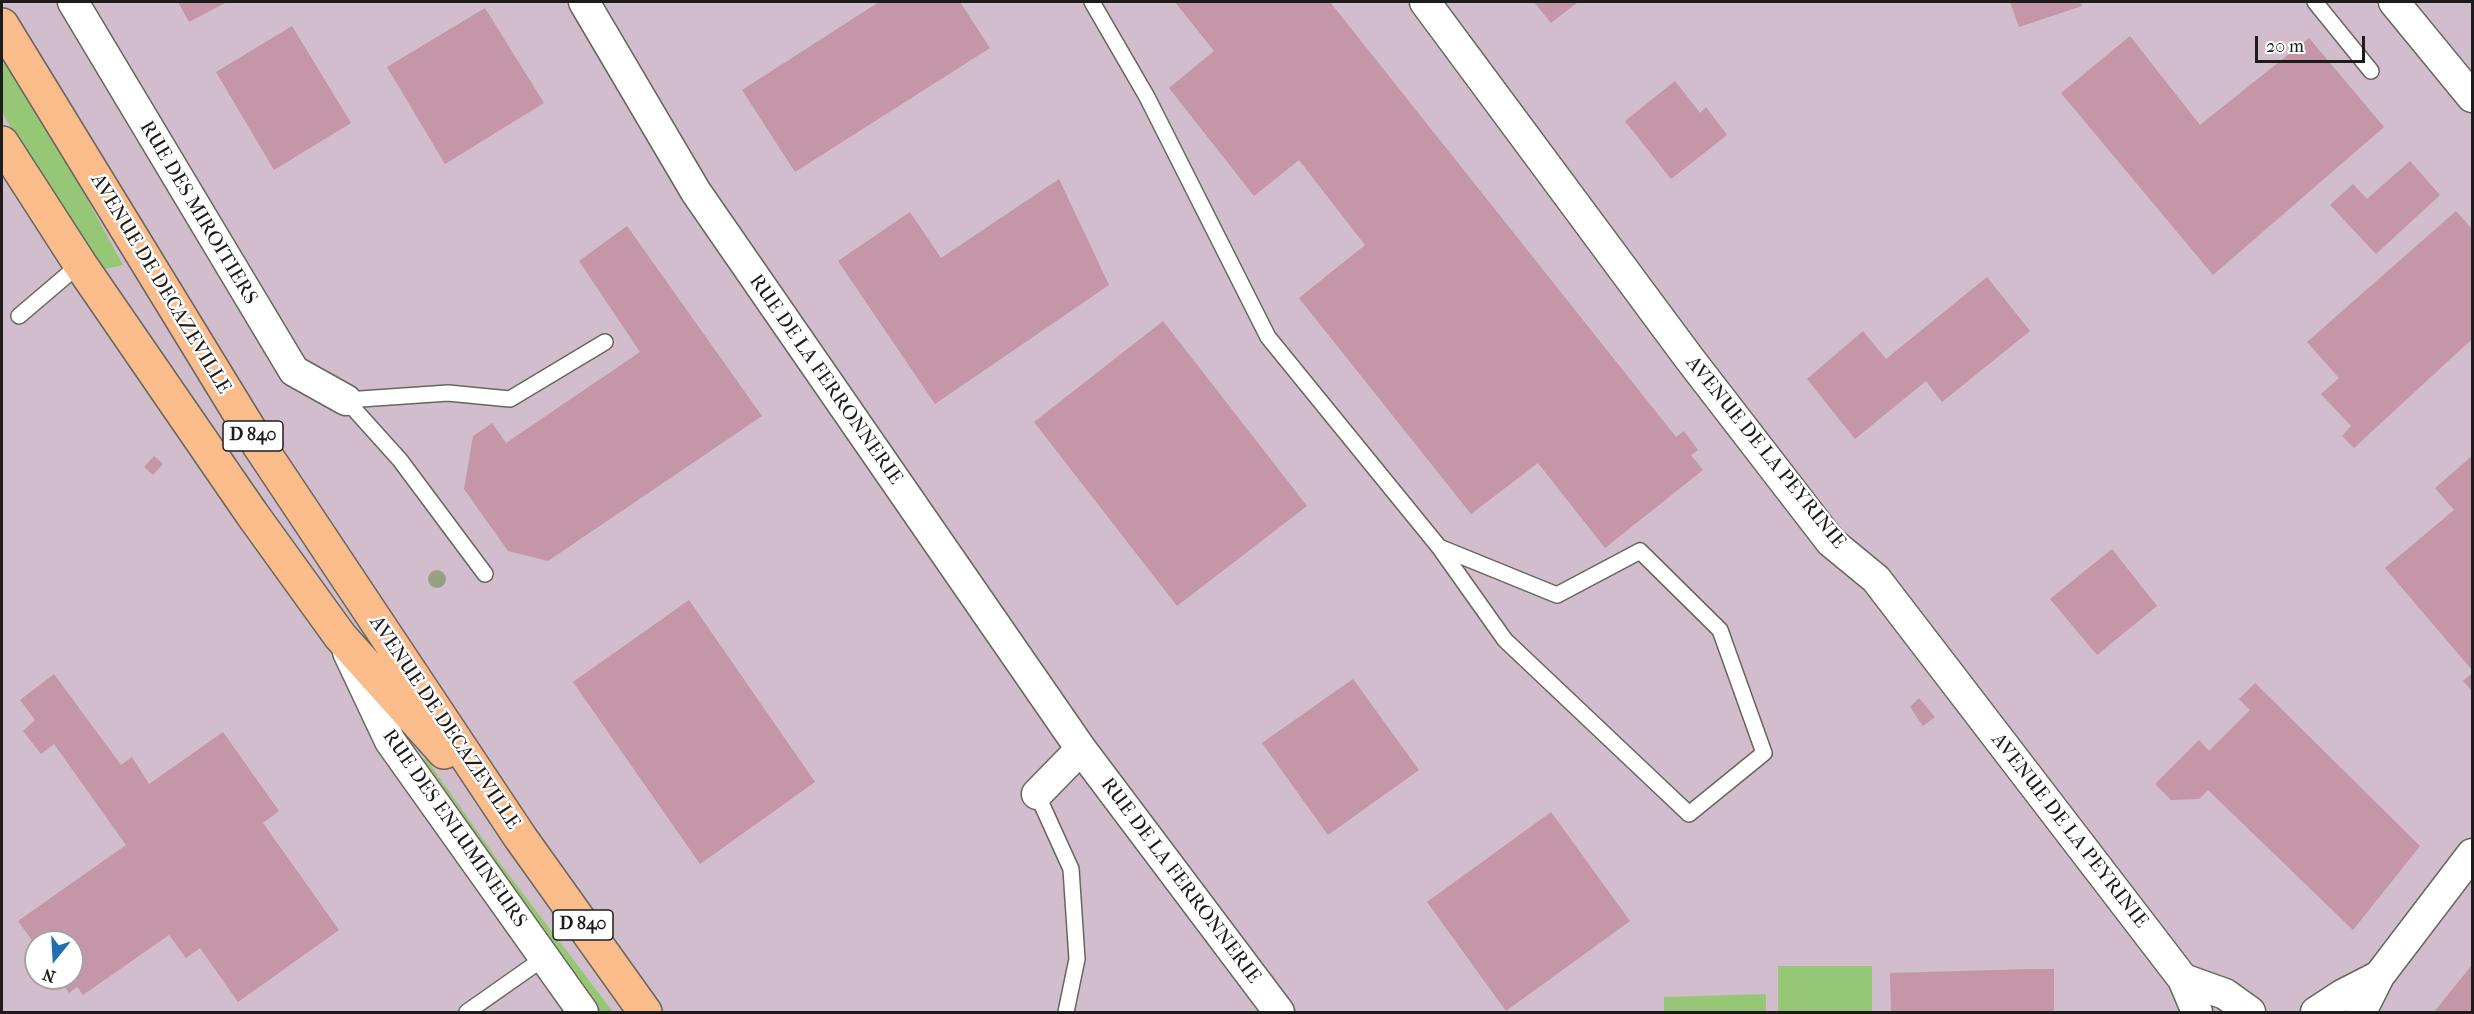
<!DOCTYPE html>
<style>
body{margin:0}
#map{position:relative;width:2474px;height:1014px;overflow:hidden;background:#f2eed9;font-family:"IM FELL French Canon",serif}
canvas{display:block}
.frame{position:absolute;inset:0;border:3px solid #1c1c1c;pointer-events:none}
.north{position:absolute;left:24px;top:930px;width:60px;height:60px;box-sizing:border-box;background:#fff;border:2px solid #a4a4a4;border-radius:50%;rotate:198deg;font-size:16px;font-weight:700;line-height:24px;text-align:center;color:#1c1c1c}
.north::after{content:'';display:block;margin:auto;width:21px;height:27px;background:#1f6fb2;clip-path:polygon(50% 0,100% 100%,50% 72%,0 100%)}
.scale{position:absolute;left:2255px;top:36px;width:110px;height:27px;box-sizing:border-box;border:3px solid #1c1c1c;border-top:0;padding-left:8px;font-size:18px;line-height:21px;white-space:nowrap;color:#1c1c1c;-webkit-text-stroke:4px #fff;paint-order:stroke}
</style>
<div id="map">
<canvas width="2474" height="1014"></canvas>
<div class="frame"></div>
<div class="north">N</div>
<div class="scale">20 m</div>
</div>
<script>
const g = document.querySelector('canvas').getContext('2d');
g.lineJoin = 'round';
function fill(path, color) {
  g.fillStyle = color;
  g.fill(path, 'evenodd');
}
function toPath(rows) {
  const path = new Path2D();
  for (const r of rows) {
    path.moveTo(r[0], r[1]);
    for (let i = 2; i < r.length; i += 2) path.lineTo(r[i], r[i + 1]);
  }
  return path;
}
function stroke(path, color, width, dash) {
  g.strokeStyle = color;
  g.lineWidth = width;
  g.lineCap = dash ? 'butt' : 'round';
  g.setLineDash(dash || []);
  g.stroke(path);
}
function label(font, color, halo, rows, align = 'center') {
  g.font = font + ' "IM FELL French Canon",serif';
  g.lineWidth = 5;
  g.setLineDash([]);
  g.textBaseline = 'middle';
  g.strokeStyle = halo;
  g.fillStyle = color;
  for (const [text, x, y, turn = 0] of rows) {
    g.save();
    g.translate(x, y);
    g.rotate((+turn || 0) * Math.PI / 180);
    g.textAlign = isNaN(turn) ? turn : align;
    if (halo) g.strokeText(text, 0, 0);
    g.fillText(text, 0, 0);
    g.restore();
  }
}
fill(toPath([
 [2,2,2472,2,2472,1012,2,1012],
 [36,942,72,942,72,978,36,978]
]), '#d1bdcb');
fill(toPath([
 [2,44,8,54,123,265,105,269,27,155,2,112],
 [419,757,427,760,499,862,613,1012,595,1012],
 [1778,966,1872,966,1872,1012,1778,1012],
 [1766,994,1766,1012,1664,1012,1664,997]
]), '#95c777');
fill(toPath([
 [178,2,227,2,189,22],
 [879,2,960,2,990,48,795,172,742,90],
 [1175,2,1330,2,1676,437,1684,431,1698,450,1691,455,1703,470,1605,548,1538,463,1471,514,1299,298,1365,245,1299,160,1254,196,1169,88,1214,51],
 [1534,2,1578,2,1551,23],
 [2010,2,2081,2,2082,6,2019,27],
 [485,8,544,103,445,164,387,67],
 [292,26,351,123,274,170,216,72],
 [2130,36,2200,125,2309,38,2384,127,2213,275,2061,93],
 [1675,81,1700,113,1706,107,1727,135,1671,179,1625,121],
 [2410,161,2440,195,2376,254,2330,205,2353,184,2367,199],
 [1059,179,1109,285,935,404,838,261,910,212,941,258],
 [2456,211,2472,229,2472,339,2354,448,2342,436,2351,426,2321,394,2339,378,2307,342],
 [627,226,762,416,548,561,508,551,464,489,473,436,492,423,506,443,640,352,579,261],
 [1987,277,2030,331,1942,402,1926,381,1855,439,1807,379,1863,331,1886,359],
 [1163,321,1307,506,1177,606,1034,422],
 [154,456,163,464,153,475,144,467],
 [2472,456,2472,670,2385,568,2454,510,2435,488],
 [2112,549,2157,606,2097,655,2050,599],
 [689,600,815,782,700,864,573,682],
 [2472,673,2472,691,2463,681],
 [54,674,121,765,132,757,149,784,223,732,279,811,263,823,339,930,238,1002,200,948,186,958,169,935,83,995,77,987,69,993,59,978,72,978,72,942,36,942,36,946,18,921,126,845,54,744,41,754,23,731,35,720,20,700],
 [1353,679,1419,770,1328,835,1262,743],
 [2255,683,2420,846,2353,930,2208,790,2199,799,2171,800,2155,784,2199,740,2209,751,2250,710,2239,699],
 [1919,698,1935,717,1923,726,1910,707],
 [1551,812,1630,921,1506,1011,1427,902],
 [2472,965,2472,1012,2434,1012],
 [2030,969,2054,969,2054,1012,1891,1012,1890,973]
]), '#c496a8');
const lane = toPath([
 [1092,2,1147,97,1268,337,1439,547,1505,640,1689,814,1764,753,1720,630,1640,551,1557,595,1439,547],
 [2315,2,2371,71],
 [19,316,80,264],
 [346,400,448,393,510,399,605,342],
 [346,400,400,460,485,574],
 [1037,794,1071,869,1077,959,1066,1012],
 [467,1012,544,958]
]);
const street = toPath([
 [73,2,294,371,346,400],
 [584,2,696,192,1081,749,1037,794],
 [1425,2,1689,358,1831,542,1876,579,2183,979,2197,1012],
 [2394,2,2472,97],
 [348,652,390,741,583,1012],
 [1081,749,1279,1012],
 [2183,979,2225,994,2250,1012],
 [2316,1012,2342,995,2379,976],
 [2361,1012,2379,976,2472,854]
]);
const primary = toPath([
 [2,25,259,445,520,837,645,1012],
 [2,143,80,264,252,514,340,636,444,752]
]);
stroke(lane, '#67665e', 18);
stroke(street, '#67665e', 33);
stroke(primary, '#67665e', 36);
stroke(lane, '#fff', 15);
stroke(street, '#fff', 30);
stroke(primary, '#f9bc8a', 33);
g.fillStyle = '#97a085';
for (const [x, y] of [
 [437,579]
]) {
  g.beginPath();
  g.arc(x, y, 9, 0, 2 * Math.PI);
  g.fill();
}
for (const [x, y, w] of [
 [253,436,60],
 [583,925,60]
]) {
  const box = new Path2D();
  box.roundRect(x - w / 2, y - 15, w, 30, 4.5);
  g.fillStyle = '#fff';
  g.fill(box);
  stroke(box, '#1c1c1c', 1.5);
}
label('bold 18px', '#1c1c1c', null, [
 ["D 840",253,436],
 ["D 840",583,925]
]);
label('20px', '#1c1c1c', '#fff', [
 ["RUE DES MIROITIERS",198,213,59],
 ["AVENUE DE DECAZEVILLE",160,284,59],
 ["RUE DE LA FERRONNERIE",825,380,55],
 ["AVENUE DE LA PEYRINIE",1765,453,51],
 ["AVENUE DE DECAZEVILLE",444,723,56],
 ["RUE DES ENLUMINEURS",454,829,55],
 ["AVENUE DE LA PEYRINIE",2069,831,52],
 ["RUE DE LA FERRONNERIE",1180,881,53]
]);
</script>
